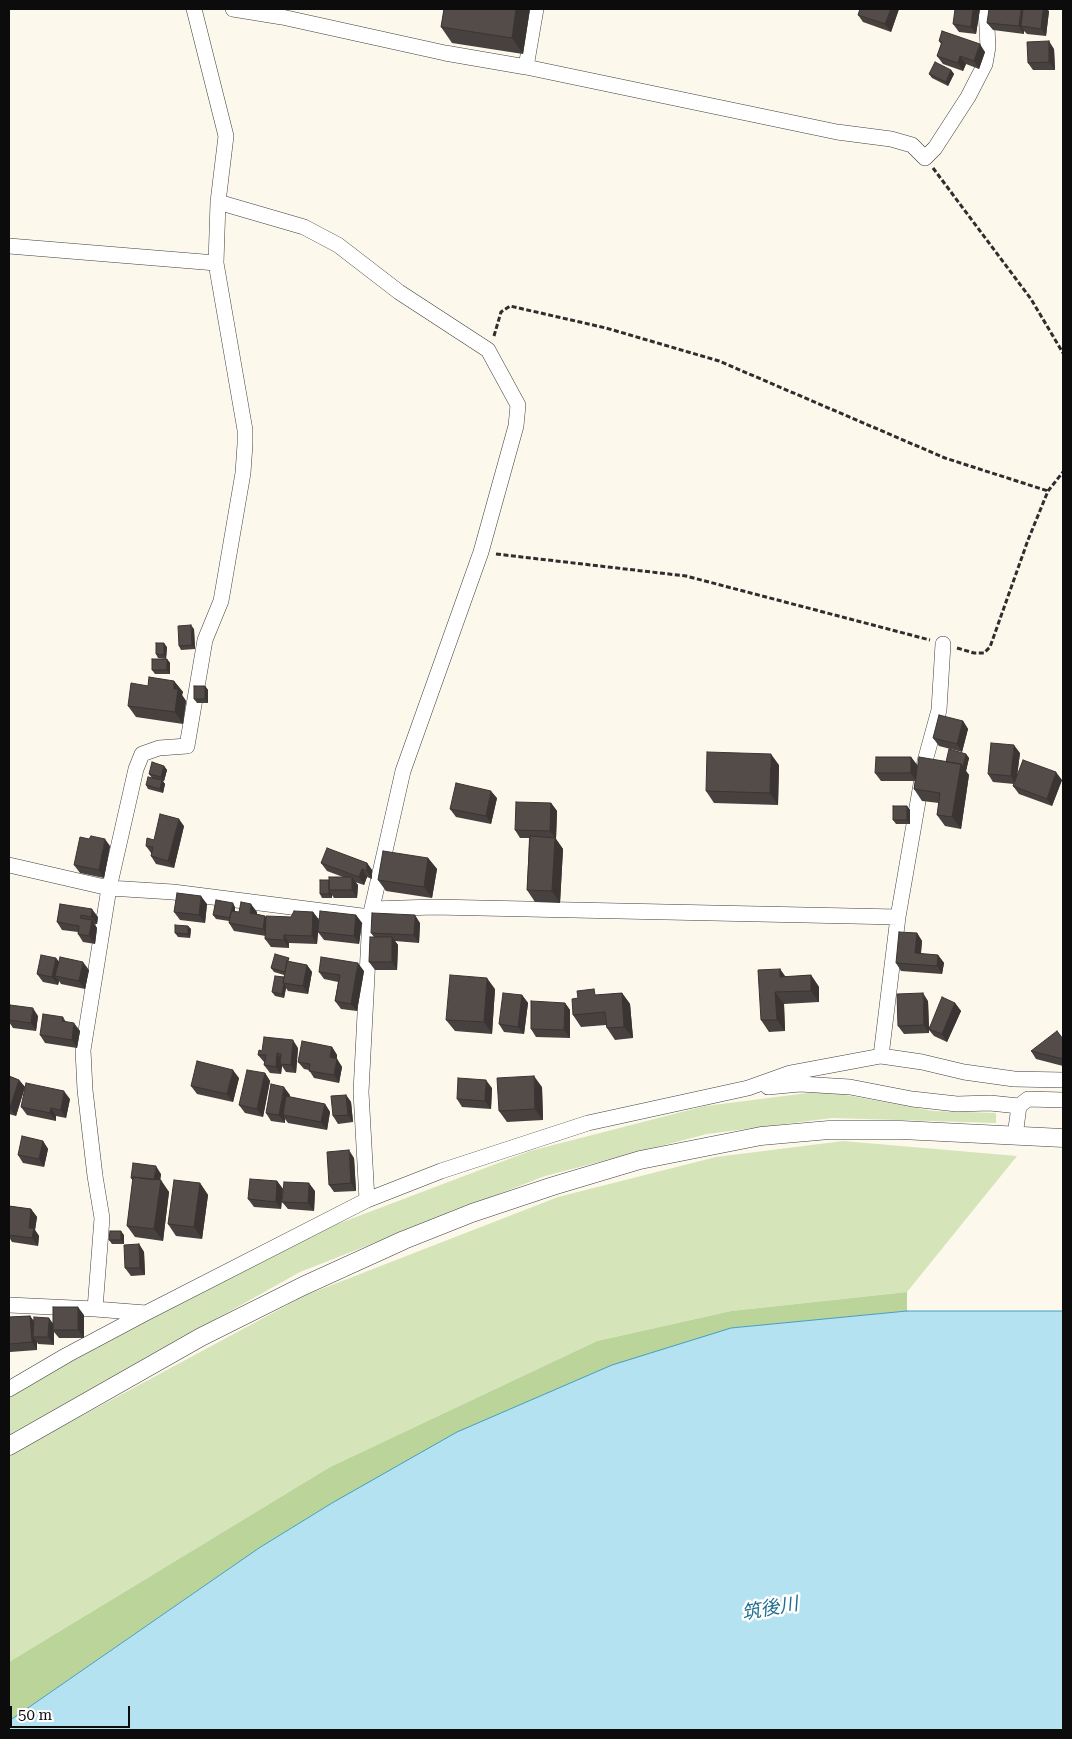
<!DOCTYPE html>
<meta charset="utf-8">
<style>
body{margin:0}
#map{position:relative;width:1072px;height:1739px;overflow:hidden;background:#fdf8ec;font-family:"Roboto Serif",serif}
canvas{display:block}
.frame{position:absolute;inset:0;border:10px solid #0c0c0c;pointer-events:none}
.scale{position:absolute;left:10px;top:1706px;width:120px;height:22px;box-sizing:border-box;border:2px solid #0c0c0c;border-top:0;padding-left:6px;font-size:15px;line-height:18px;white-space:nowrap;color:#0c0c0c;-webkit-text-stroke:4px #fff;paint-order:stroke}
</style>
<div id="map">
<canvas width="1072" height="1739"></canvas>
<div class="frame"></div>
<div class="scale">50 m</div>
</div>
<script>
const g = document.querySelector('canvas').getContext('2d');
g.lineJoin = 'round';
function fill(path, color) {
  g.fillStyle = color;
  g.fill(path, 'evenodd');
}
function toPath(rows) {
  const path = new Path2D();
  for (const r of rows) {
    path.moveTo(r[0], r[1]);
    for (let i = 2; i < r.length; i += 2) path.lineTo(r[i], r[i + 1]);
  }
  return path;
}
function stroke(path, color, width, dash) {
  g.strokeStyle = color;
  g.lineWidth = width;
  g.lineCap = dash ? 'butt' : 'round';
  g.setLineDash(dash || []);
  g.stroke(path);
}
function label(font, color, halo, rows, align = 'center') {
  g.font = font + ' "Roboto Serif","Noto Sans JP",serif';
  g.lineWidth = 5;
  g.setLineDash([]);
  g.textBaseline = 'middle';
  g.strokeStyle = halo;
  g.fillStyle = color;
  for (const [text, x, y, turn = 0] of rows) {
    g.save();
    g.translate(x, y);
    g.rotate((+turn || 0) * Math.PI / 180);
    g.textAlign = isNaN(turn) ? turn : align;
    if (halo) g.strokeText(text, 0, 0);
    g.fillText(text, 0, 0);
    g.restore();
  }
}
fill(toPath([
 [824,1091,933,1111,996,1113,996,1123,832,1118,707,1134,545,1176,300,1272,9,1435,9,1397,43,1375,290,1242,530,1151,705,1106],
 [843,1141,1017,1156,907,1292,731,1311,597,1341,330,1467,9,1662,9,1455,306,1295,558,1197,716,1157]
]), '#d5e5b9');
fill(toPath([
 [907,1292,907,1311,731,1328,332,1503,259,1548,9,1721,9,1662,330,1467,597,1341,731,1311]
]), '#bbd49a');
const water = toPath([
 [907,1311,1063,1311,1063,1730,9,1730,9,1721,259,1548,332,1503,457,1432,612,1365,731,1328,907,1311]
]);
fill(water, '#b5e2f1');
stroke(water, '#429fc1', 1);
const minor = toPath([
 [233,9,282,17,445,53,526,67,837,132,891,139,912,145,925,158,935,148,968,97,985,64,988,47,986,9],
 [526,67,536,9],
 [218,202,304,227,338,245,399,292,488,350,518,405,516,426,481,552,403,771,370,917,361,1092,367,1200],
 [9,246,216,263],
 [9,865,109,888,173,892,370,917],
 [372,909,434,907,898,917],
 [881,1056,898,917,925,761,939,710,943,644],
 [768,1087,800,1084,850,1087,912,1099,957,1104,990,1103,1019,1106],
 [1015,1136,1019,1106,1028,1099,1063,1100],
 [9,1305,95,1309,146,1313],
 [95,1309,102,1218,95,1176,85,1090,83,1050,109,888,136,769,142,754,159,748,187,746,205,640,221,601,243,473,245,444,245,430,216,263,218,202,226,136,194,9],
 [9,1389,67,1355,146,1313,367,1200,441,1171,588,1123,748,1088,790,1073,881,1056,922,1062,964,1072,1014,1079,1063,1080]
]);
const tertiary = toPath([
 [9,1446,201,1337,303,1286,404,1240,472,1213,553,1186,640,1160,761,1136,829,1130,901,1130,1063,1138]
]);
stroke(minor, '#3f3f3f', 16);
stroke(tertiary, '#3f3f3f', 19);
stroke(toPath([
 [933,168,1031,299,1063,353],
 [494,336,501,312,510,306,606,328,719,361,945,458,1048,491],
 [496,554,686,576,930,640],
 [957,648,974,653,984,653,990,647,1028,540,1048,491,1063,472]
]), '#2e2e2e', 3, [5, 2.5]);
stroke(minor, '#fff', 15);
stroke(tertiary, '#fff', 18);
fill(toPath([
 [444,9,530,9,523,54,452,43,441,27],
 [899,9,891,32,863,22,858,15],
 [980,9,976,34,959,32,953,24],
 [1049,11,1046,36,1027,34,1024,31,1024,34,993,30,987,23],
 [939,41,985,52,979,69,966,64,963,71,943,64,937,56,941,44],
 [1054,49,1055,70,1033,70,1028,63],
 [951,70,954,74,948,86,932,78,929,74],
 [194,629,195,649,181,650,179,646],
 [167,647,166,659,158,658,156,654],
 [167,659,170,663,170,674,155,674,152,670],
 [174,681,183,692,182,695,186,701,183,724,136,717,128,706,148,686],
 [205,686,208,690,208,703,197,703,194,699],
 [963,721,968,729,962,752,939,746,933,738],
 [1020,753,1017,776,1062,780,1052,806,1019,794,1013,786,1014,784,993,782,988,774],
 [966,754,969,758,966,771,969,775,961,829,945,826,937,815,939,803,922,801,914,789,915,781,881,781,875,773,911,757,917,765,917,771,946,762],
 [779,765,778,805,714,803,706,791],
 [164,766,167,770,164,781,163,781,165,784,163,793,148,789,146,785,152,778,149,774],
 [497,798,491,824,456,817,450,809],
 [551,803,557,811,556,839,563,849,560,903,535,902,527,890,529,838,520,838,515,830],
 [907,806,910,810,910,824,896,824,893,820],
 [184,826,174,868,156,864,151,856,151,853,146,846,154,840],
 [110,846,104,878,80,873,74,865],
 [428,858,437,869,432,898,386,891,378,880],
 [321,863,367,863,372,870,372,879,367,877,364,885,355,882,358,885,357,898,334,898,332,895,332,898,322,898,320,894,329,880,343,877,327,871],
 [60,904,98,917,97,924,94,924,97,928,95,944,83,942,78,934,78,932,62,930,57,922],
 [207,904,205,923,180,920,174,912],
 [235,907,235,912,257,912,257,914,265,916,266,918,291,917,313,912,319,920,317,944,289,943,289,948,271,947,265,939,266,936,234,931,229,923,229,921,216,919,213,915],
 [356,915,362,923,359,944,324,940,318,932],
 [420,923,419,943,395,941,398,945,397,970,375,970,369,962,374,937,371,933],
 [188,926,191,929,190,938,178,937,175,933],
 [917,933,922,941,921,954,938,955,944,963,942,974,901,971,896,963],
 [56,958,59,962,89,970,85,989,61,984,59,981,58,985,43,982,37,974],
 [291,962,307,965,312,972,308,994,288,991,286,988,284,998,275,996,272,992,284,977,284,975,274,972,271,968],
 [780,969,785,977,811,975,819,987,819,1002,784,1004,785,1031,769,1032,761,1020],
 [364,971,357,1011,341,1009,335,1001,338,982,324,979,319,972],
 [495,989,492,1034,455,1031,446,1020],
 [622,993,630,1004,633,1038,615,1040,607,1028,606,1025,581,1027,573,1015,578,998,598,995],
 [522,995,528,1003,524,1034,504,1032,499,1024],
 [928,1001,929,1027,955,1003,961,1011,947,1042,934,1036,929,1030,929,1033,904,1034,898,1026],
 [565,1003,570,1010,570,1038,536,1037,531,1029],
 [9,1012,38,1016,36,1031,13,1028,9,1022],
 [63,1017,66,1022,80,1031,77,1048,45,1043,40,1035],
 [1063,1039,1063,1066,1036,1059,1031,1051],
 [332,1047,337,1055,337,1059,342,1067,339,1083,314,1078,309,1070,304,1069,298,1062],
 [298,1048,296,1073,286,1072,282,1066,281,1074,270,1073,264,1065,265,1062,264,1062,258,1055,262,1051],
 [265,1073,270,1081,263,1117,245,1113,239,1105],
 [9,1076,19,1080,25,1087,16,1116,9,1114],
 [239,1078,233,1102,197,1094,191,1086],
 [542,1087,543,1120,507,1122,499,1111],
 [492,1088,491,1109,462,1107,457,1099],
 [290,1095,289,1097,325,1104,330,1112,327,1130,288,1123,285,1119,285,1123,271,1121,266,1113],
 [346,1095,351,1102,353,1122,338,1124,333,1116],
 [70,1099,66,1118,56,1116,56,1121,27,1115,21,1107],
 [43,1141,48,1149,44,1167,23,1163,18,1155],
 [354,1158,356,1191,334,1192,329,1185],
 [161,1174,160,1180,169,1192,163,1241,135,1237,127,1226,133,1181,131,1178],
 [277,1181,283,1189,281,1209,254,1207,248,1199],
 [200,1183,208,1195,202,1239,176,1236,168,1224],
 [315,1191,314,1211,288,1209,282,1202],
 [9,1206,31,1209,37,1217,35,1230,39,1236,38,1246,12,1242,9,1237],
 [124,1235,124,1244,112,1244,109,1240],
 [139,1244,144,1252,145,1275,131,1276,125,1268],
 [84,1315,84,1338,59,1338,54,1332,54,1345,38,1344,37,1342,37,1350,10,1352,9,1350,9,1317,30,1316,34,1321,53,1324]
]), '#47413f');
fill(toPath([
 [516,9,530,9,523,54,512,38],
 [891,9,899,9,891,32,885,24],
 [973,9,980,9,976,34,971,27],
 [1021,9,1027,9,1021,26,1024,31,1024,34,1019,26],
 [1043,9,1047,9,1049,11,1046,36,1041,29],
 [1049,41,1054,49,1055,70,1049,62],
 [980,44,985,52,979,69,974,61],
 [960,56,966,64,963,71,958,63],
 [951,70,954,74,948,86,946,82],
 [191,625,194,629,195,649,192,645],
 [164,643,167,647,166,659,164,655],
 [167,659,170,663,170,674,167,670],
 [174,681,183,692,182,695,186,701,183,724,175,712,174,689],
 [205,686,208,690,208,703,205,699],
 [963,721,968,729,962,752,957,744],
 [1014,745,1020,753,1016,784,1011,776],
 [771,754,779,765,778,805,770,793],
 [966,754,969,758,966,771,969,775,961,829,952,817,961,764],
 [911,757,917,765,916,781,911,773],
 [164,766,167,770,164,781,161,777],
 [1056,772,1062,780,1052,806,1047,799],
 [162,780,165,784,163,793,160,789],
 [491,791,497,798,491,824,486,816],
 [551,803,557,811,556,839,563,849,560,903,552,891,555,838,550,831],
 [907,806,910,810,910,824,907,820],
 [179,819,184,826,174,868,168,861],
 [105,839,110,846,104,878,99,870],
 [428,858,437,869,432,898,424,887],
 [367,863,372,870,372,879,367,871],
 [362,869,367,877,364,885,359,877],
 [352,877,358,885,357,898,352,890],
 [329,891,332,895,332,898,329,894],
 [201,896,207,904,205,923,199,915],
 [233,903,235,907,233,922,230,918],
 [251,904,257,912,256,921,250,913],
 [92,909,98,917,97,924,91,917],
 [313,912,319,920,317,944,312,936],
 [356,915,362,923,359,944,354,936],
 [415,915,420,923,419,943,414,935],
 [265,916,271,924,268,937,263,929],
 [92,920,97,928,95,944,89,936],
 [188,926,191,929,190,938,188,934],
 [917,933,922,941,920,961,915,953],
 [284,935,289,943,289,948,284,940],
 [392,937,398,945,397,970,392,962],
 [938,955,944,963,942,974,937,966],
 [56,958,61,965,55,976,59,981,58,985,52,977],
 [83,962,89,970,85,989,79,981],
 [358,963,364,971,357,1011,351,1004],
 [307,965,312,972,308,994,303,986],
 [780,969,788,980,780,977],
 [811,975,819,987,819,1002,811,991],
 [487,978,495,989,492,1034,484,1022],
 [284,984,286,988,284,998,282,994],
 [775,992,784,1004,785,1031,777,1020],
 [622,993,630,1004,633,1038,624,1027],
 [923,993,928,1001,929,1033,924,1025],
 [522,995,528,1003,524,1034,518,1027],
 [565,1003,570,1010,570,1038,564,1030],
 [955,1003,961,1011,947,1042,942,1034],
 [33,1008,38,1016,36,1031,31,1023],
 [74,1023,80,1031,77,1048,72,1040],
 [293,1040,298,1048,296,1073,291,1065],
 [332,1047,337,1055,335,1065,330,1057],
 [277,1053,282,1061,280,1064,282,1066,281,1074,276,1067],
 [337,1059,342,1067,339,1083,334,1075],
 [233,1070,239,1078,233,1102,227,1094],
 [265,1073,270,1081,263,1117,257,1109],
 [534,1076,542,1087,543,1120,535,1109],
 [19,1080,25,1087,16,1116,10,1108],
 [486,1080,492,1088,491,1109,485,1101],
 [284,1087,290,1095,286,1116,283,1115,285,1119,285,1123,279,1115],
 [64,1091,70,1099,66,1118,61,1110],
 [346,1095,351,1102,353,1122,348,1115],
 [325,1104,330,1112,327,1130,321,1122],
 [51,1108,56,1116,56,1121,50,1113],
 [43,1141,48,1149,44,1167,39,1159],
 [349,1150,354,1158,356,1191,351,1183],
 [156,1166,161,1174,159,1189,154,1181],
 [161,1180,169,1192,163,1241,154,1229],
 [277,1181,283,1189,281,1209,276,1202],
 [200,1183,208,1195,202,1239,194,1227],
 [309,1183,315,1191,314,1211,308,1203],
 [31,1209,37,1217,35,1230,39,1236,38,1246,32,1238,29,1228],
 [121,1231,124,1235,124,1244,121,1240],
 [139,1244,144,1252,145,1275,140,1268],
 [78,1307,84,1315,84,1338,78,1330],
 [30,1316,35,1323,33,1337,37,1342,37,1350,32,1342],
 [49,1318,55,1326,53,1330,54,1332,54,1345,48,1337]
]), '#3a3533');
const building = toPath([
 [444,9,516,9,512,38,441,27,444,9],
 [860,9,891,9,885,24,858,15,860,9],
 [955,9,973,9,971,27,953,24,955,9],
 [989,9,1021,9,1019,26,987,23,989,9],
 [1023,9,1043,9,1041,29,1021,26,1023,9],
 [942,31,980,44,974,61,960,56,958,63,937,56,942,42,939,41,942,31],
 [1049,41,1049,62,1028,63,1027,42,1049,41],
 [935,62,951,70,946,82,929,74,935,62],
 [191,625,192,645,179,646,178,626,191,625],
 [156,643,164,643,164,655,156,654,156,643],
 [152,659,167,659,167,670,152,670,152,659],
 [149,677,174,681,174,689,178,689,175,712,128,706,131,683,148,686,149,677],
 [194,686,205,686,205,699,194,699,194,686],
 [939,715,963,721,957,744,933,738,939,715],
 [991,743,1014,745,1011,776,988,774,991,743],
 [949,749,966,754,963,767,961,764,946,762,949,749],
 [707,752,771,754,770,793,706,791,707,752],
 [876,757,911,757,911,773,875,773,876,757],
 [919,757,961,764,952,817,937,815,940,793,914,789,919,757],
 [1023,760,1056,772,1047,799,1013,786,1023,760],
 [152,762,164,766,161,777,149,774,152,762],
 [148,777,162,780,160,789,146,785,148,777],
 [456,783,491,791,486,816,450,809,456,783],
 [516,802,551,803,550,831,515,830,516,802],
 [893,806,907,806,907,820,893,820,893,806],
 [160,814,179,819,168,861,151,856,153,847,146,846,147,838,154,840,160,814],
 [91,836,105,839,99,870,74,865,80,837,89,839,91,836],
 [530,836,555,838,552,891,527,890,530,836],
 [327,848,367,863,367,871,362,869,359,877,321,863,327,848],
 [383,851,428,858,424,887,378,880,383,851],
 [329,877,352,877,352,890,329,890,329,877],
 [320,880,329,880,329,894,320,894,320,880],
 [177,893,201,896,199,915,174,912,177,893],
 [216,900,233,903,230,918,213,915,216,900],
 [241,902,251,904,250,913,265,916,263,929,229,923,231,911,239,912,241,902],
 [60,904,92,909,91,917,81,915,80,918,92,920,89,936,78,934,79,926,57,922,60,904],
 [294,911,313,912,312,936,284,935,284,940,265,939,266,916,291,917,294,911],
 [320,911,356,915,354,936,318,932,320,911],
 [372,913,415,915,414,935,371,933,372,913],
 [175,925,188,926,188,934,175,933,175,925],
 [899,932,917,933,915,953,938,955,937,966,896,963,899,932],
 [370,937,392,937,392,962,369,962,370,937],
 [275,954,289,958,288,961,287,961,285,972,271,968,275,954],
 [41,955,56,958,52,977,37,974,41,955],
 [60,957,83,962,79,981,55,976,60,957],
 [321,957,358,963,351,1004,335,1001,340,975,319,972,321,957],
 [287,961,307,965,303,986,283,983,287,961],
 [780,969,780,977,811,975,811,991,775,992,777,1020,761,1020,758,970,780,969],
 [450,975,487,978,484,1022,446,1020,450,975],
 [275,976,284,977,283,983,284,984,282,994,272,992,275,976],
 [594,989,595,995,622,993,624,1027,607,1028,605,1012,573,1015,572,999,578,998,577,991,594,989],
 [503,993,522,995,518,1027,499,1024,503,993],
 [923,993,924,1025,898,1026,897,994,923,993],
 [942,997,955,1003,942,1034,929,1029,942,997],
 [531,1001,565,1003,564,1030,531,1029,531,1001],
 [10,1005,33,1008,31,1023,9,1020,10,1005],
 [43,1014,63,1017,62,1021,74,1023,72,1040,40,1035,43,1014],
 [1057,1031,1063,1039,1063,1059,1031,1051,1057,1031],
 [264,1037,293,1040,291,1065,280,1064,281,1054,277,1053,276,1067,264,1065,266,1055,258,1055,259,1050,262,1051,264,1037],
 [302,1041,332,1047,330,1057,337,1059,334,1075,309,1071,310,1064,298,1062,302,1041],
 [197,1061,233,1070,227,1094,191,1086,197,1061],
 [247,1070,265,1073,257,1109,239,1105,247,1070],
 [9,1076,19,1080,10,1108,9,1108,9,1076],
 [534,1076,535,1109,499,1111,497,1078,534,1076],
 [458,1078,486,1080,485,1101,457,1099,458,1078],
 [26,1083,64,1091,61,1110,51,1108,50,1113,21,1107,26,1083],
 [271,1084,284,1087,279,1115,266,1113,271,1084],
 [346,1095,348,1115,333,1116,331,1096,346,1095],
 [286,1096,325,1104,321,1122,283,1115,286,1096],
 [22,1136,43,1141,39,1159,18,1155,22,1136],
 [349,1150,351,1183,329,1185,327,1152,349,1150],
 [133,1163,156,1166,154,1180,133,1177,133,1179,131,1178,133,1163],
 [133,1177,161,1180,154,1229,127,1226,133,1177],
 [250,1179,277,1181,276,1202,248,1199,250,1179],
 [174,1180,200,1183,194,1227,168,1224,174,1180],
 [284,1182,309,1183,308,1203,282,1202,284,1182],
 [9,1206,31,1209,29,1228,34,1228,32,1238,9,1235,9,1206],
 [110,1231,121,1231,121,1240,109,1240,110,1231],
 [139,1244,140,1268,125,1268,124,1245,139,1244],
 [53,1307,78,1307,78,1330,53,1330,53,1307],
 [30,1316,32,1342,9,1344,9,1317,30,1316],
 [34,1317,49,1318,48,1337,33,1337,34,1317]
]);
fill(building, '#534c49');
stroke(building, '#3a3533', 1);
label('italic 19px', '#206f93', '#fff', [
 ["筑後川",770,1609,-10]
]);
</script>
